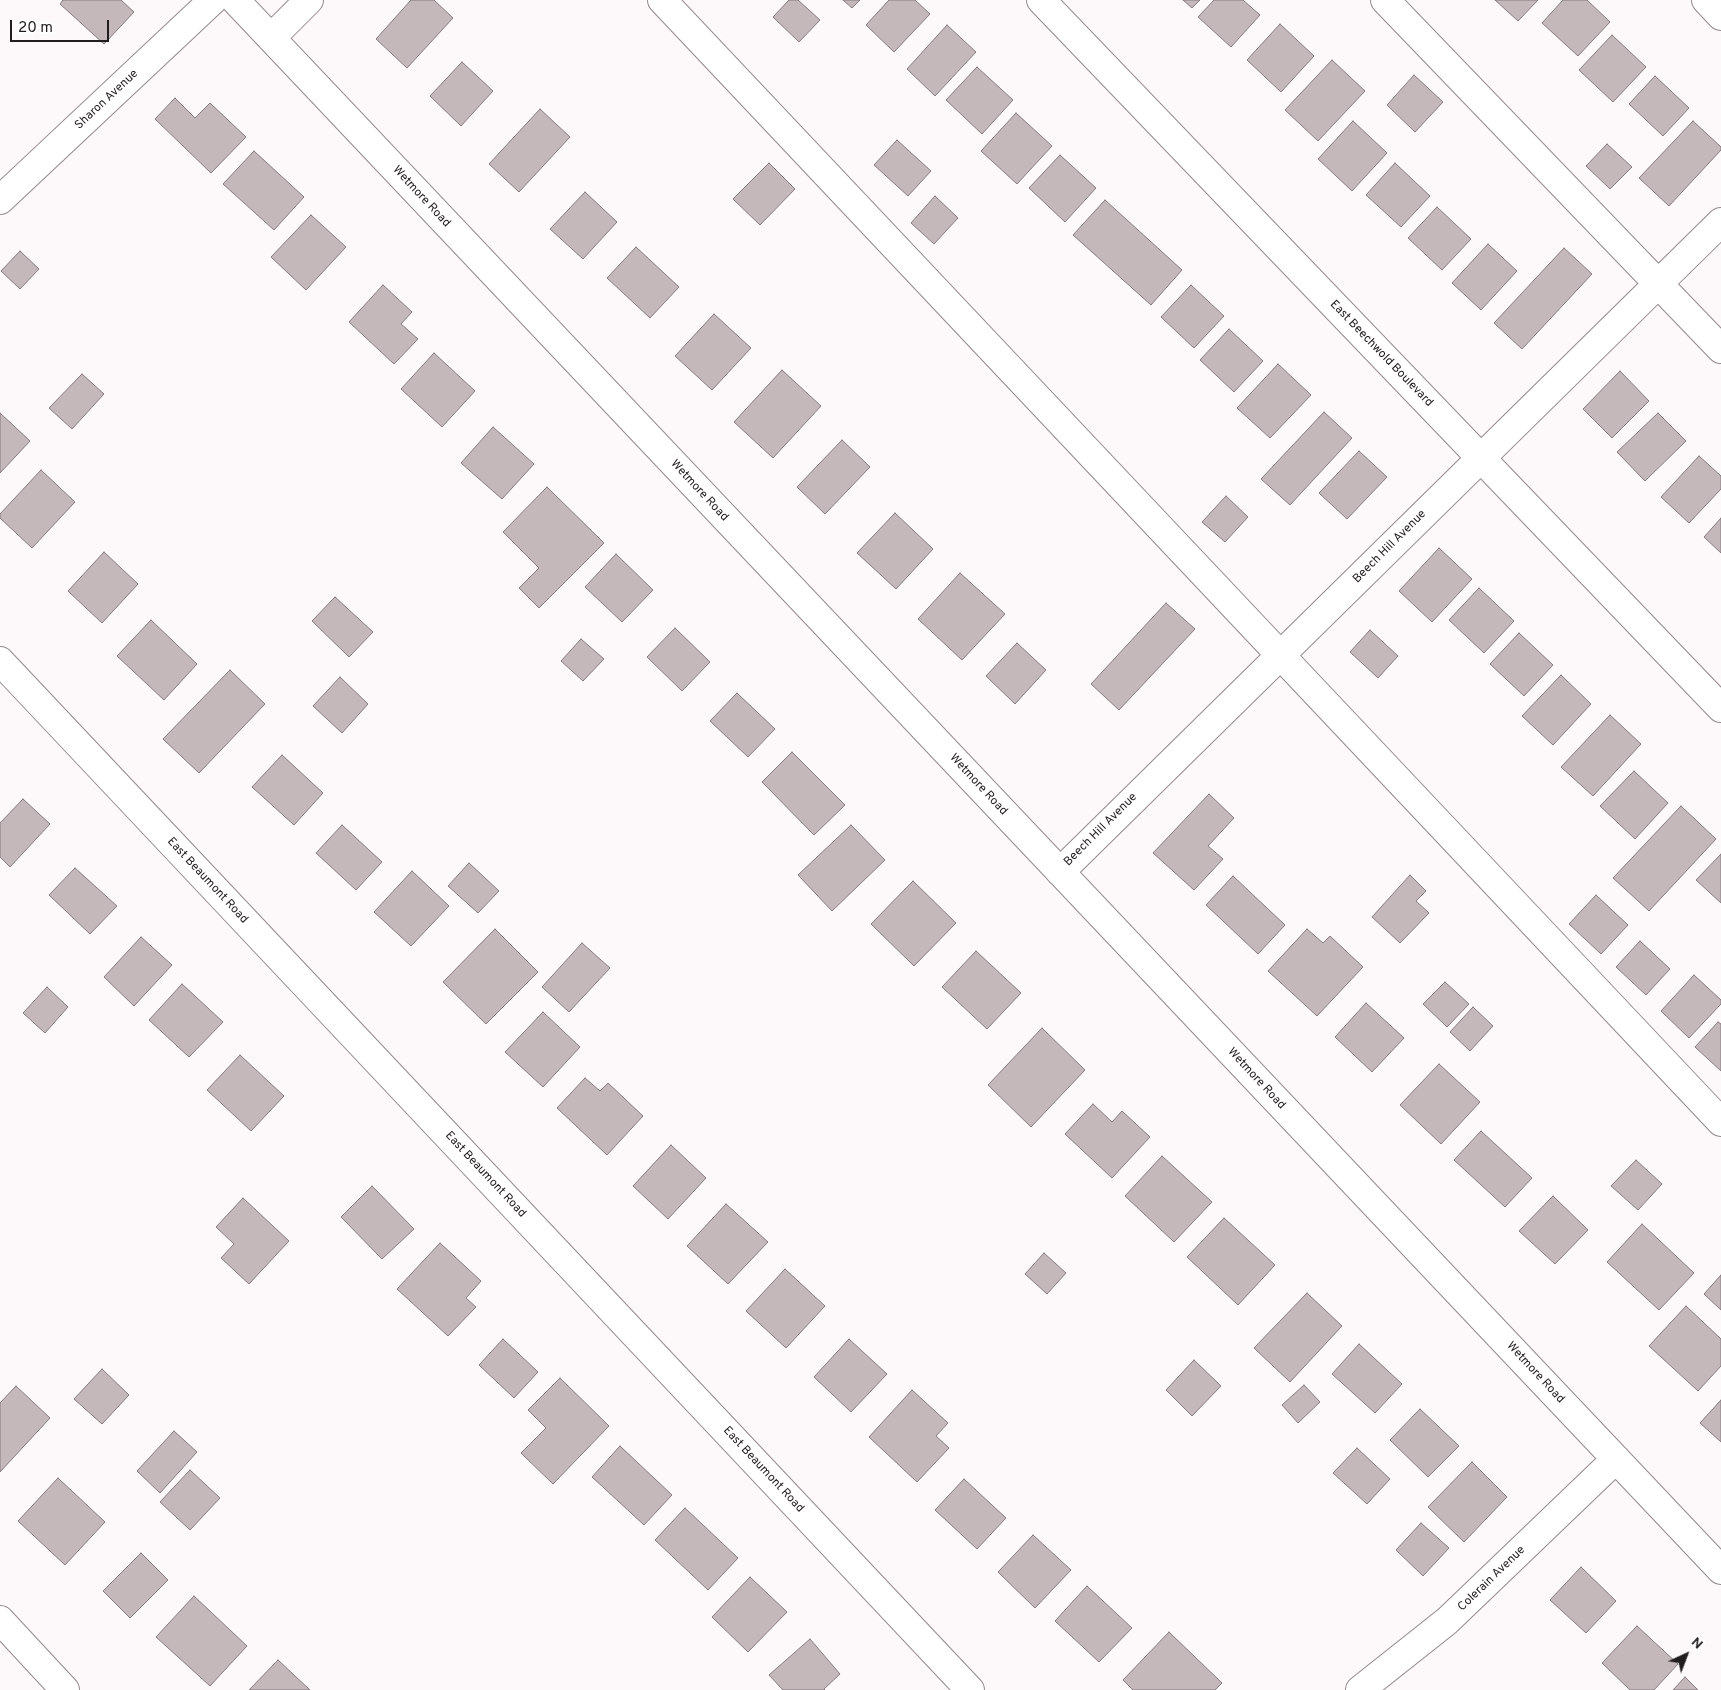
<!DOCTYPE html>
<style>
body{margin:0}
#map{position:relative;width:1721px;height:1690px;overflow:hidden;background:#fdf8fa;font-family:Overpass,sans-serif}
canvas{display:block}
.north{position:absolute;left:1661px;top:1630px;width:50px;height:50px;-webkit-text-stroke:4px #fff;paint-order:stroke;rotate:43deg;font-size:14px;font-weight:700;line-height:20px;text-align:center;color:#211d1e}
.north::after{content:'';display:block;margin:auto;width:18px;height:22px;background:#211d1e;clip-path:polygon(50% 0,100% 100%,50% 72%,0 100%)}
.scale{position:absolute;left:10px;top:20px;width:99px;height:22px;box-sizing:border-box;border:2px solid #211d1e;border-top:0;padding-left:6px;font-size:15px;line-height:18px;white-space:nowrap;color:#211d1e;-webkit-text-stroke:4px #fff;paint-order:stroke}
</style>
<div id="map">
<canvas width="1721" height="1690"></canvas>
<div class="north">N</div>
<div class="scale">20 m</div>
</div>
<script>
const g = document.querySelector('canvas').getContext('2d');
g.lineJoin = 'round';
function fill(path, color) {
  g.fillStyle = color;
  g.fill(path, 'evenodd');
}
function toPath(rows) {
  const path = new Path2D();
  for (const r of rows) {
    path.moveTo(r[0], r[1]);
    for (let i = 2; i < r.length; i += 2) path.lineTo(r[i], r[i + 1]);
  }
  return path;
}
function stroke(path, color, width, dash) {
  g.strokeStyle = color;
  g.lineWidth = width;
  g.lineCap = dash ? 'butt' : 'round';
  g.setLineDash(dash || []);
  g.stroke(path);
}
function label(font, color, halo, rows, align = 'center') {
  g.font = font + ' Overpass,sans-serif';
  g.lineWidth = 4;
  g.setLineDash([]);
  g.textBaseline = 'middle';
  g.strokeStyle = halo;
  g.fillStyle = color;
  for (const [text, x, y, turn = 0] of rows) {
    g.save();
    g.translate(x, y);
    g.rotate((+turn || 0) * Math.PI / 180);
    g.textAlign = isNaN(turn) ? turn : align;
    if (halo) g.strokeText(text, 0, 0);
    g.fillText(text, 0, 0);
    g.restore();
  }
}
const building = toPath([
 [63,0,121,0,134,12,104,44,60,4,63,0],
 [411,0,434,0,453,18,407,68,376,39,411,0],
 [789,0,798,0,820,20,799,42,773,17,789,0],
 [843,0,860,0,852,8,843,0],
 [889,0,915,0,930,14,894,52,866,25,889,0],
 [1183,0,1200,0,1192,8,1183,0],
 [1214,0,1243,0,1260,15,1231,47,1198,17,1214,0],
 [1495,0,1538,0,1518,21,1495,0],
 [1563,0,1587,0,1610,22,1578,56,1542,23,1563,0],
 [1280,24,1314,56,1281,92,1247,60,1280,24],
 [947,25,976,52,935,96,907,69,947,25],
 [1612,35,1646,67,1613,102,1579,70,1612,35],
 [1332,60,1365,91,1318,141,1285,110,1332,60],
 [462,62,493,91,461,126,430,96,462,62],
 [977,67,1013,100,982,134,946,100,977,67],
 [1414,75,1443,102,1415,132,1387,105,1414,75],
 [1655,76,1689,108,1663,136,1629,104,1655,76],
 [175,98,195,118,210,103,246,137,211,173,155,119,175,98],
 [540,109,570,137,519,192,489,164,540,109],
 [1016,113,1052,146,1017,184,981,151,1016,113],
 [1353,121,1387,153,1352,191,1318,159,1353,121],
 [1693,121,1721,147,1721,150,1669,206,1639,178,1693,121],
 [897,140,931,171,908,196,874,165,897,140],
 [1607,144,1632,167,1610,189,1586,166,1607,144],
 [254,151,304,197,274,230,223,184,254,151],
 [1060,155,1096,188,1065,222,1029,188,1060,155],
 [769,163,795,189,760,225,733,199,769,163],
 [1395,163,1430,196,1401,227,1366,195,1395,163],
 [585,192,617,222,583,259,550,229,585,192],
 [935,196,958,218,934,244,911,223,935,196],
 [1105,200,1182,270,1151,305,1073,235,1105,200],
 [1437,207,1471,239,1442,270,1408,238,1437,207],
 [311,215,346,247,306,290,271,257,311,215],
 [1488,244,1517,271,1481,310,1452,283,1488,244],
 [636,247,679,287,650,318,607,278,636,247],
 [1564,248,1592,274,1522,349,1494,323,1564,248],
 [20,251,39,269,20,289,1,271,20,251],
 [383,285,412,312,401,324,418,339,394,364,349,322,383,285],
 [1191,285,1224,316,1194,348,1161,317,1191,285],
 [714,314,751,348,712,390,675,356,714,314],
 [1229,329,1263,361,1234,392,1200,360,1229,329],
 [434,353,475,391,442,427,401,389,434,353],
 [1278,364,1311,395,1270,438,1237,408,1278,364],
 [782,370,821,406,773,458,734,422,782,370],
 [1620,371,1649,401,1612,438,1583,409,1620,371],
 [82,374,104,394,72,429,49,408,82,374],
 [1324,412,1352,438,1290,505,1261,479,1324,412],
 [0,413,30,441,0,473,0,413],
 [1658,413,1686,441,1645,481,1617,452,1658,413],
 [493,427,534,464,502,499,461,463,493,427],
 [842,440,870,467,825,514,797,487,842,440],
 [1359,451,1387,477,1347,519,1319,493,1359,451],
 [1699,456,1721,476,1721,489,1689,523,1661,497,1699,456],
 [41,470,75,502,32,548,0,518,0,514,41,470],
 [547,487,604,543,539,608,519,588,539,568,503,532,547,487],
 [1226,496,1248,517,1225,542,1202,522,1226,496],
 [895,513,933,549,896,589,857,553,895,513],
 [1721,518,1721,553,1704,537,1721,518],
 [1439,548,1472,579,1432,622,1399,591,1439,548],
 [104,552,138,584,102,623,68,591,104,552],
 [616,554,653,590,622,622,585,587,616,554],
 [960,573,1005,614,962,660,918,619,960,573],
 [1479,588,1514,621,1484,653,1449,620,1479,588],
 [335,597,373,632,349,657,312,621,335,597],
 [1166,603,1195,629,1119,710,1091,684,1166,603],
 [151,620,197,664,164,700,117,656,151,620],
 [675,628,710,662,682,691,647,657,675,628],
 [1370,630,1398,656,1378,678,1350,652,1370,630],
 [1519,633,1553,665,1524,696,1490,664,1519,633],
 [581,639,604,659,583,681,561,661,581,639],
 [1017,643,1046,670,1015,704,986,676,1017,643],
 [230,670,265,704,199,773,163,739,230,670],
 [1561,675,1591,704,1553,745,1522,716,1561,675],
 [340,677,368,704,342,733,313,706,340,677],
 [737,693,775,729,748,757,710,721,737,693],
 [1610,715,1641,744,1593,796,1561,767,1610,715],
 [792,752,845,805,814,835,762,782,792,752],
 [282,755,323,793,294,825,252,787,282,755],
 [1634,771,1668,803,1635,839,1600,806,1634,771],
 [1209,794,1234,818,1208,846,1223,859,1194,890,1153,853,1209,794],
 [23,799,50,824,10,867,0,857,0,823,23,799],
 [1681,806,1716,839,1649,911,1613,878,1681,806],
 [342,825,382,862,356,890,316,853,342,825],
 [851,825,885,860,832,911,798,875,851,825],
 [1721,854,1721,903,1696,880,1721,854],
 [469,863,499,891,478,913,448,886,469,863],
 [75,868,117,906,90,934,49,895,75,868],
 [412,871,449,906,411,946,374,912,412,871],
 [1410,875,1426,891,1416,901,1429,913,1400,943,1372,917,1410,875],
 [1233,876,1285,925,1258,954,1206,905,1233,876],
 [913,881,956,923,914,966,871,924,913,881],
 [1596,895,1628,925,1601,954,1569,924,1596,895],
 [495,929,538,972,486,1024,443,982,495,929],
 [1307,929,1323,943,1330,936,1363,967,1317,1016,1268,971,1307,929],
 [141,937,172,965,134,1006,104,977,141,937],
 [1640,941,1670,969,1646,995,1616,967,1640,941],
 [582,943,610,968,569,1012,542,987,582,943],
 [976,951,1021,993,987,1029,942,987,976,951],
 [1694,975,1721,1000,1721,1004,1689,1038,1661,1011,1694,975],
 [1445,982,1469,1004,1447,1027,1423,1004,1445,982],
 [182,984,223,1022,189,1057,149,1020,182,984],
 [47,987,68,1007,45,1033,23,1013,47,987],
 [1366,1003,1404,1038,1372,1072,1335,1037,1366,1003],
 [1473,1007,1493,1026,1470,1051,1450,1032,1473,1007],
 [543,1012,580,1047,543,1087,505,1052,543,1012],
 [1718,1022,1721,1024,1721,1071,1695,1047,1718,1022],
 [1042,1028,1085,1070,1031,1127,988,1085,1042,1028],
 [240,1055,284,1096,251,1131,207,1090,240,1055],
 [1439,1064,1480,1102,1441,1144,1400,1105,1439,1064],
 [585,1078,600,1091,608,1083,643,1116,607,1155,557,1108,585,1078],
 [1093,1104,1112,1122,1122,1111,1150,1137,1112,1178,1065,1134,1093,1104],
 [1481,1131,1532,1178,1505,1207,1454,1160,1481,1131],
 [671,1145,706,1178,668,1219,633,1186,671,1145],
 [1162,1156,1212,1202,1174,1242,1125,1196,1162,1156],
 [1636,1160,1662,1184,1638,1210,1611,1186,1636,1160],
 [372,1186,414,1229,382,1259,341,1217,372,1186],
 [1553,1196,1588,1230,1555,1264,1519,1231,1553,1196],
 [243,1198,289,1241,249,1284,221,1258,234,1244,216,1227,243,1198],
 [726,1204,768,1242,728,1284,687,1246,726,1204],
 [1224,1218,1275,1265,1238,1305,1187,1257,1224,1218],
 [1642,1224,1694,1273,1659,1310,1607,1262,1642,1224],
 [440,1243,481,1281,466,1298,476,1307,448,1336,397,1289,440,1243],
 [1044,1253,1066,1273,1047,1294,1025,1274,1044,1253],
 [785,1269,825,1306,786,1348,746,1311,785,1269],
 [1721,1275,1721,1310,1704,1294,1721,1275],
 [1307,1293,1342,1326,1290,1382,1254,1348,1307,1293],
 [1686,1306,1721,1339,1721,1366,1698,1391,1649,1346,1686,1306],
 [503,1339,538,1372,514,1398,479,1365,503,1339],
 [849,1339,887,1374,851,1412,814,1377,849,1339],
 [1359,1344,1402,1384,1375,1413,1332,1374,1359,1344],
 [1194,1360,1221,1386,1192,1416,1166,1390,1194,1360],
 [102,1369,129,1395,102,1424,74,1399,102,1369],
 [560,1378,609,1426,553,1484,521,1453,546,1428,528,1410,560,1378],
 [1304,1385,1320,1402,1298,1423,1282,1405,1304,1385],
 [16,1386,50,1418,0,1472,0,1403,16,1386],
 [912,1390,948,1423,936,1436,949,1448,917,1482,869,1437,912,1390],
 [1721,1400,1721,1442,1700,1423,1721,1400],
 [1420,1409,1459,1446,1428,1477,1390,1440,1420,1409],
 [174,1431,197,1452,160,1493,137,1471,174,1431],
 [620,1446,672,1495,644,1525,592,1477,620,1446],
 [1357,1448,1390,1479,1367,1504,1333,1473,1357,1448],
 [1472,1462,1507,1497,1464,1542,1428,1507,1472,1462],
 [190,1470,220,1498,190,1530,160,1502,190,1470],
 [58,1478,105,1522,65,1565,18,1521,58,1478],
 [964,1479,1006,1518,977,1549,935,1510,964,1479],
 [685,1508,738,1558,708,1590,655,1540,685,1508],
 [1421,1523,1449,1548,1423,1576,1396,1550,1421,1523],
 [1033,1535,1071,1570,1035,1608,998,1572,1033,1535],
 [141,1553,168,1580,130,1618,103,1591,141,1553],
 [1581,1567,1616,1601,1586,1633,1550,1600,1581,1567],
 [750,1577,787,1612,748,1652,712,1617,750,1577],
 [1087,1586,1132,1628,1099,1662,1055,1621,1087,1586],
 [194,1596,247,1646,210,1686,156,1637,194,1596],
 [1637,1626,1678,1664,1654,1690,1630,1690,1602,1663,1637,1626],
 [1169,1632,1222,1683,1215,1690,1133,1690,1123,1680,1169,1632],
 [810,1639,840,1674,824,1689,825,1690,783,1690,769,1675,810,1639],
 [278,1660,310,1690,249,1690,278,1660],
 [1685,1677,1698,1690,1673,1690,1685,1677]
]);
fill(building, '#c4b8bb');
stroke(building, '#867b7e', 1);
const minor = toPath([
 [235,0,1721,1570],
 [662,0,1721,1122],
 [1041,0,1721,708],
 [1385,0,1721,349],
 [1706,0,1721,16],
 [271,38,309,0],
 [0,200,213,0],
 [0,661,970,1690],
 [1060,872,1721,222],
 [0,1620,65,1690],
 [1360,1690,1447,1621,1616,1459]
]);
stroke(minor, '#94898c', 30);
stroke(minor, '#fff', 28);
label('12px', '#211d1e', '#fff', [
 ["Sharon Avenue",107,100,-43],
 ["Wetmore Road",421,197,47],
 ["East Beechwold Boulevard",1381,354,46],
 ["Wetmore Road",699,491,47],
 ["Beech Hill Avenue",1390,547,-45],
 ["Wetmore Road",978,785,47],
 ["Beech Hill Avenue",1101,830,-45],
 ["East Beaumont Road",207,881,47],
 ["Wetmore Road",1256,1079,47],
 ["East Beaumont Road",485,1175,47],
 ["Wetmore Road",1535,1373,47],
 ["East Beaumont Road",763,1470,47],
 ["Colerain Avenue",1492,1579,-44]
]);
</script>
